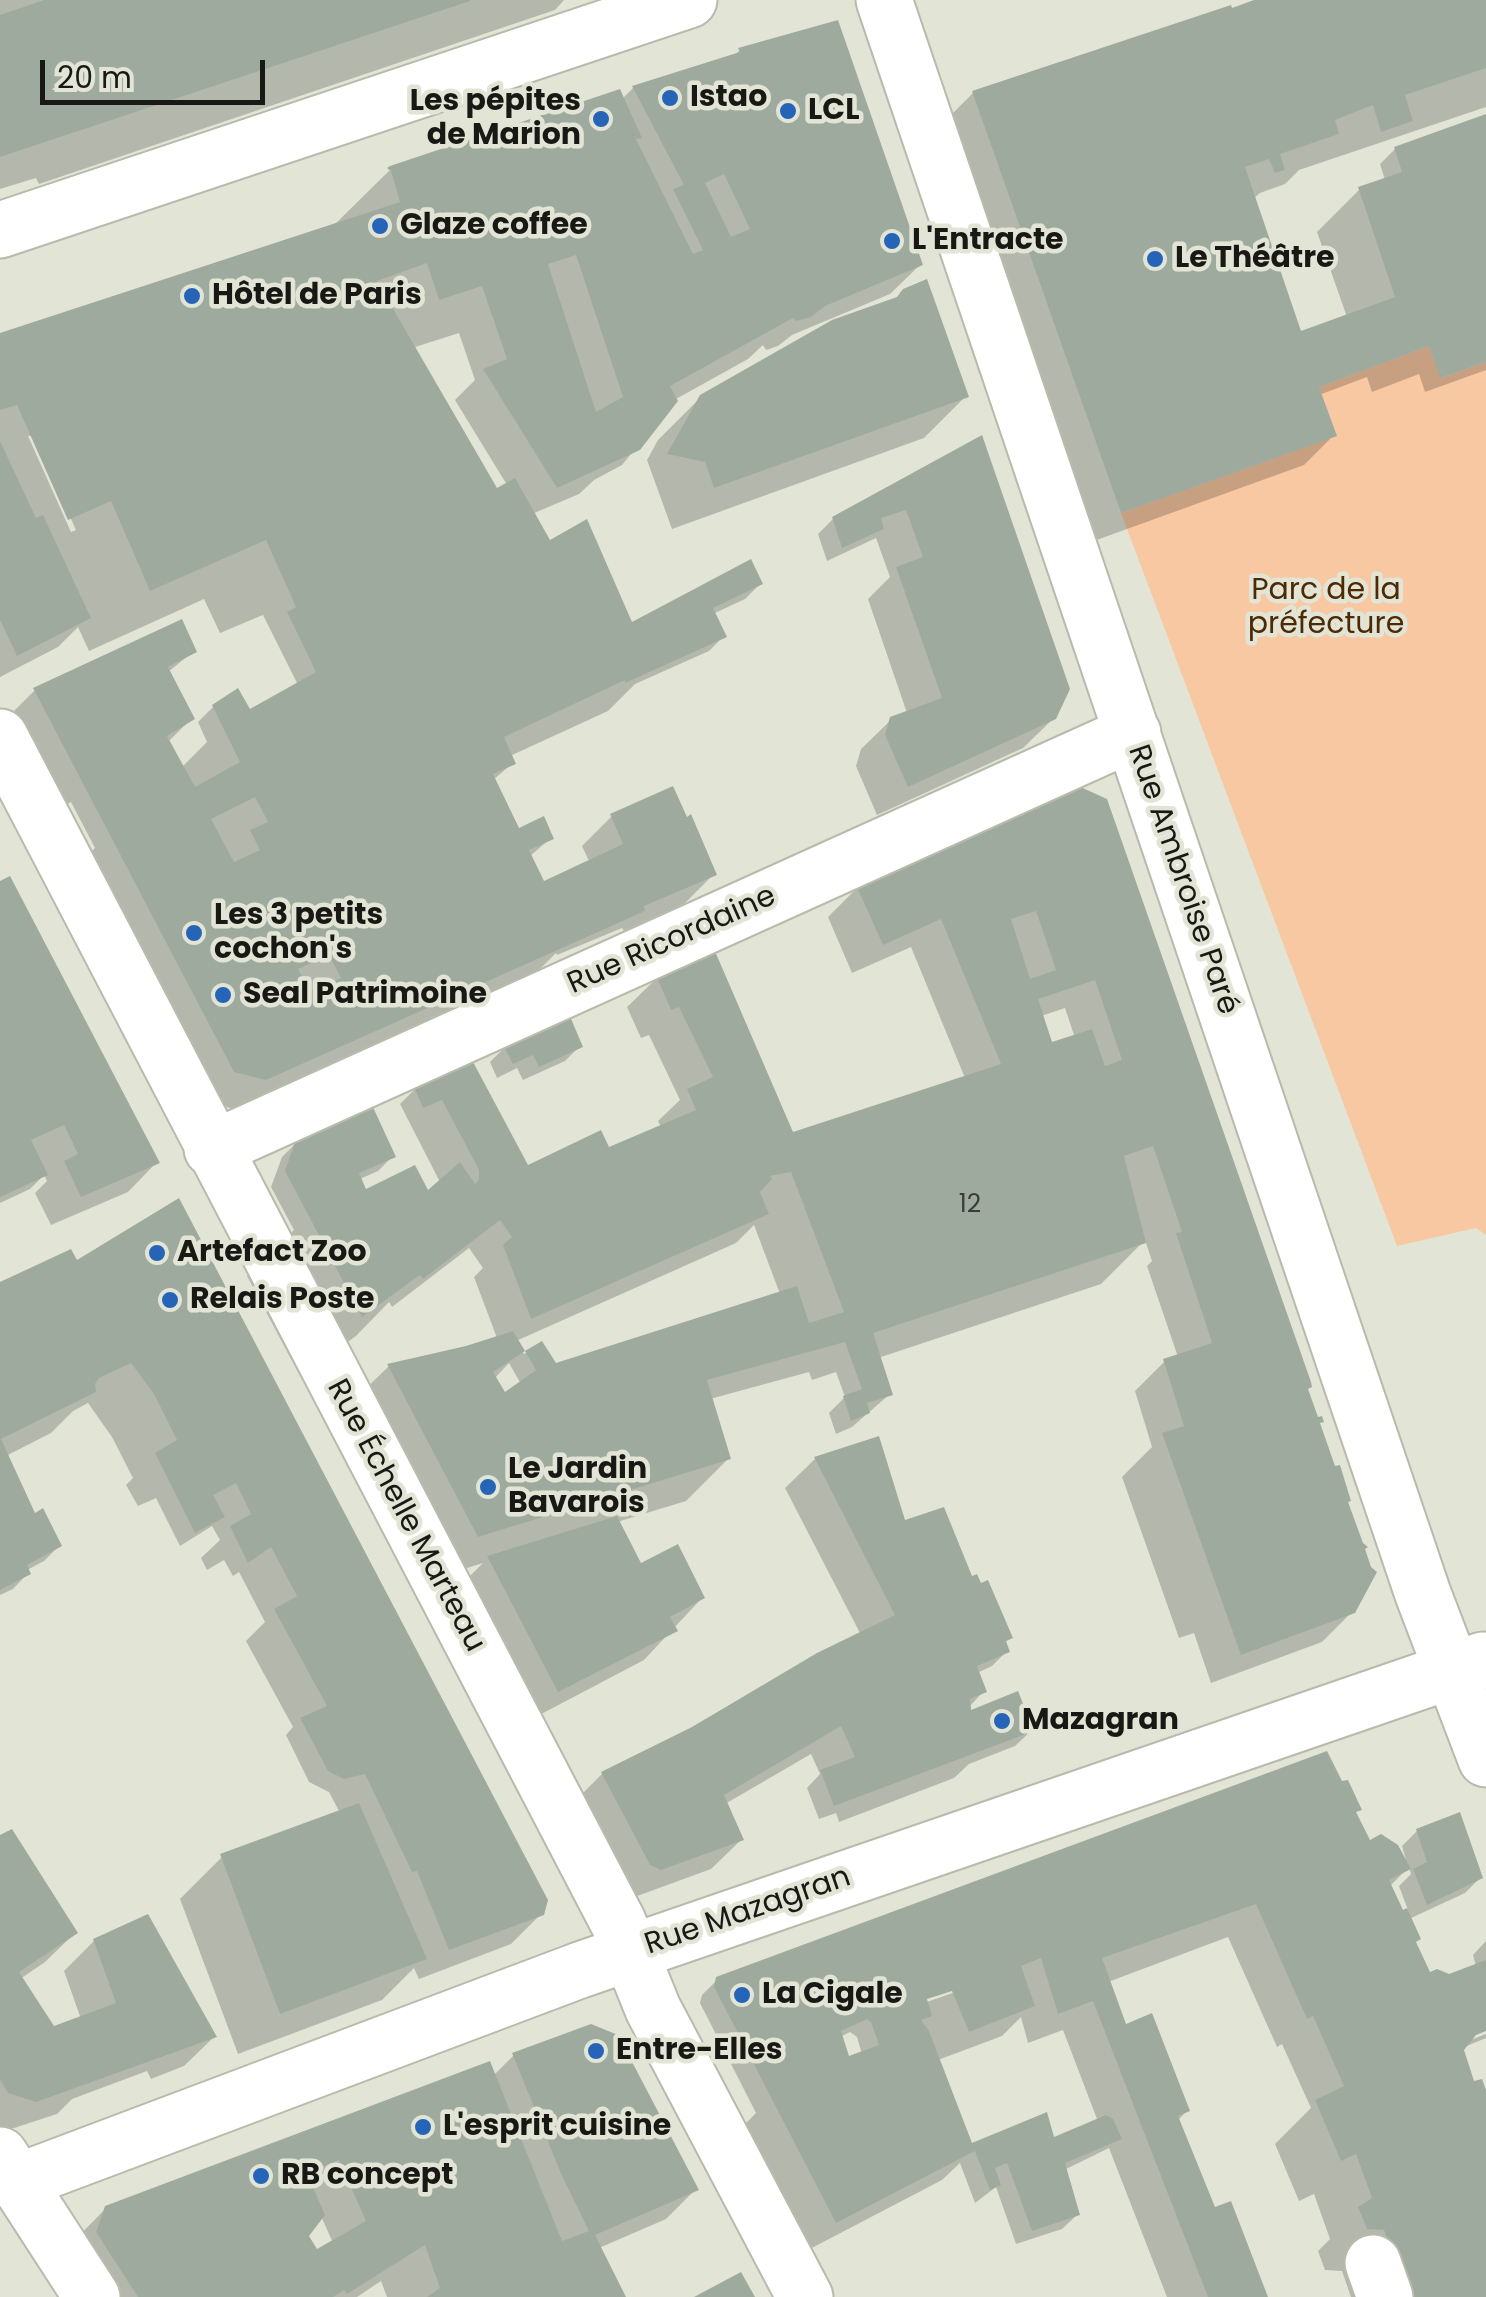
<!DOCTYPE html>
<meta charset="utf-8">
<style>
body{margin:0}
#map{position:relative;width:1486px;height:2297px;overflow:hidden;background:#e2e5d6;font-family:Poppins,sans-serif}
canvas{display:block}
.scale{position:absolute;left:40px;top:60px;width:225px;height:45px;box-sizing:border-box;border:5px solid #181914;border-top:0;padding-left:12px;font-size:30px;line-height:35px;white-space:nowrap;color:#181914;-webkit-text-stroke:8px #e2e5d6;paint-order:stroke}
</style>
<div id="map">
<canvas width="1486" height="2297"></canvas>
<div class="scale">20 m</div>
</div>
<script>
const g = document.querySelector('canvas').getContext('2d');
g.lineJoin = 'round';
function fill(path, color) {
  g.fillStyle = color;
  g.fill(path, 'evenodd');
}
function toPath(rows) {
  const path = new Path2D();
  for (const r of rows) {
    path.moveTo(r[0], r[1]);
    for (let i = 2; i < r.length; i += 2) path.lineTo(r[i], r[i + 1]);
  }
  return path;
}
function stroke(path, color, width, dash) {
  g.strokeStyle = color;
  g.lineWidth = width;
  g.lineCap = dash ? 'butt' : 'round';
  g.setLineDash(dash || []);
  g.stroke(path);
}
function label(font, color, halo, rows, align = 'center') {
  g.font = font + ' Poppins,sans-serif';
  g.lineWidth = 9;
  g.setLineDash([]);
  g.textBaseline = 'middle';
  g.strokeStyle = halo;
  g.fillStyle = color;
  for (const [text, x, y, turn = 0] of rows) {
    g.save();
    g.translate(x, y);
    g.rotate((+turn || 0) * Math.PI / 180);
    g.textAlign = isNaN(turn) ? turn : align;
    if (halo) g.strokeText(text, 0, 0);
    g.fillText(text, 0, 0);
    g.restore();
  }
}
fill(toPath([
 [1429,346,1441,378,1486,362,1486,1235,1476,1228,1397,1246,1121,513,1336,436,1319,387]
]), '#f8c8a2');
fill(toPath([
 [0,0,564,0,555,10,39,184,36,178,0,189],
 [1258,0,1486,0,1486,107,1299,170,1285,184,1260,193,1253,199,1299,336,1347,317,1317,232,1359,190,1385,180,1380,164,1395,149,1486,117,1486,370,1425,392,1419,374,1372,392,1367,377,1319,395,1334,435,1304,465,1091,542,922,144,973,93],
 [740,50,921,264,890,294,792,335,778,346,766,350,763,345,748,359,676,399,622,465,594,480,579,494,532,514,549,543,631,625,760,584,745,599,713,614,724,636,709,651,635,684,608,711,510,756,513,763,493,780,518,831,551,838,529,857,543,885,590,863,582,846,612,816,714,874,684,904,624,931,622,928,557,955,556,953,527,982,406,1036,404,1031,234,1109,204,1101,123,945,85,962,49,894,95,848,71,802,54,812,5,720,35,690,194,651,168,672,192,718,168,742,181,768,207,742,198,722,213,707,248,712,298,685,263,615,220,633,204,599,89,651,78,627,58,647,0,677,0,336,332,227,391,169,622,99,633,88,734,56],
 [459,333,475,380,455,400,507,485,496,493,412,348],
 [28,436,33,436,76,530,71,532],
 [895,300,966,396,924,438,672,529,647,460,658,440,701,397],
 [981,438,1054,718,1023,748,877,815,856,766,861,749,892,719,907,713,868,599,890,577,876,538,827,561,818,534,833,519],
 [1076,788,1306,1389,1346,1503,1353,1611,1322,1642,1211,1683,1194,1633,1179,1638,1122,1477,1152,1447,1135,1391,1165,1361,1178,1357,1147,1266,1152,1261,1145,1240,1101,1284,878,1358,890,1394,852,1427,836,1434,829,1413,845,1397,836,1372,812,1380,809,1372,710,1399,728,1459,686,1501,617,1522,640,1566,702,1598,644,1660,528,1721,458,1588,483,1563,435,1578,346,1408,388,1367,497,1338,474,1277,483,1268,469,1248,392,1307,389,1302,356,1336,300,1376,247,1276,294,1230,271,1187,282,1157,298,1141,393,1156,378,1171,360,1179,367,1192,427,1194,440,1182,400,1104,415,1089,471,1063,527,1169,608,1150,661,1127,658,1121,680,1100,649,1035,641,1038,627,1007,657,978,792,1135,965,1078,911,947,852,973,828,917,858,887],
 [1065,1008,1075,1038,1040,1051,1041,1016],
 [754,1225,780,1294,547,1369,542,1344,524,1354,516,1341,736,1243],
 [509,1363,521,1384,504,1396,494,1379],
 [0,884,157,1162,128,1192,51,1225,35,1193,47,1181,44,1175,30,1189,0,1203],
 [580,1046,565,1061,523,1080,517,1068,497,1078,490,1062,505,1047],
 [178,1202,542,1913,511,1944,419,1979,414,1968,382,2000,238,2054,180,1899,222,1857,340,1813,329,1792,309,1782,286,1735,293,1727,246,1641,265,1622,239,1572,233,1576,224,1560,207,1570,201,1558,220,1540,212,1526,180,1546,156,1498,138,1506,126,1485,133,1478,112,1437,88,1403,73,1411,51,1433,6,1456,34,1516,59,1546,44,1561,27,1570,28,1573,13,1589,0,1595,0,1285,76,1264],
 [815,1459,903,1524,971,1580,1010,1638,1004,1643,1007,1651,992,1666,977,1673,984,1691,970,1706,972,1713,1031,1731,1015,1746,969,1764,954,1778,839,1822,836,1813,819,1819,807,1788,820,1774,811,1754,725,1804,741,1840,711,1869,629,1899,572,1804,602,1774,693,1729,861,1635,785,1488],
 [1354,1814,1369,1843,1404,1861,1406,1860,1402,1846,1417,1831,1480,1878,1465,1893,1409,1919,1414,1943,1429,1975,1450,1977,1476,1966,1473,1955,1486,1941,1486,2028,1465,2042,1486,2034,1486,2038,1462,2048,1473,2084,1486,2097,1486,2297,1351,2297,1342,2271,1325,2270,1318,2251,1330,2239,1314,2194,1299,2201,1275,2144,1311,2108,1282,2044,1277,2047,1228,1937,1108,1982,1124,2027,1187,2111,1177,2121,1214,2211,1265,2297,1167,2297,1109,2148,1064,2170,1078,2214,1062,2229,1016,2244,996,2187,975,2203,960,2163,942,2180,806,2251,741,2128,756,2113,700,2003,702,1995,718,1979],
 [1409,1867,1411,1874,1399,1886,1408,1910,1402,1914,1389,1887],
 [963,1985,964,1989,924,2003,924,1998],
 [1021,2017,1028,2043,1063,2030,1097,2119,1053,2141,971,2147,938,2060,1002,2036],
 [850,2032,857,2037,862,2054,846,2060,840,2037],
 [0,1836,75,1933,45,1962,20,1979,53,2031,81,2019,64,1971,94,1941,214,2037,184,2066,151,2079,147,2071,72,2099,57,2114,5,2131,0,2130],
 [514,2055,696,2189,666,2219,599,2248,623,2297,387,2297,381,2281,357,2297,89,2297,76,2239,106,2208,493,2076],
 [321,2216,333,2243,316,2253,306,2236]
]), '#0003');
fill(toPath([
 [44,0,470,0,470,1,0,157,0,15],
 [1254,0,1486,0,1486,68,1405,95,1413,121,1381,132,1373,105,1335,120,1339,134,1280,154,1285,170,1275,173,1269,159,1245,167,1301,331,1395,297,1358,187,1402,172,1394,147,1486,114,1486,362,1440,378,1429,346,1319,387,1337,436,1121,513,972,91,1231,5,1232,8],
 [838,20,923,265,825,306,811,317,796,321,793,318,670,386,678,401,640,450,557,488,483,369,507,359,482,286,439,300,427,263,377,281,497,488,515,478,550,540,587,519,632,622,751,559,763,584,713,608,727,637,625,683,625,680,504,737,516,764,493,774,519,828,544,816,554,839,529,850,544,881,623,844,610,814,673,786,687,817,691,814,717,875,644,906,645,911,266,1080,234,1072,33,688,182,619,197,652,168,667,195,719,167,736,195,787,240,762,212,705,238,688,250,709,316,672,287,612,296,607,266,540,150,591,111,501,68,520,17,405,0,410,0,333,400,202,391,171,387,168,390,166,620,89,642,138,636,139,693,254,703,250,673,189,684,185,632,86,740,52,738,48],
 [724,174,750,229,731,237,705,183],
 [576,255,623,397,596,412,548,264],
 [255,797,268,822,250,830,260,850,234,862,211,819],
 [329,955,341,978,311,991,298,969],
 [927,279,969,397,714,488,705,462,667,454,700,395,832,320,897,297,903,289],
 [982,435,1070,689,1056,719,908,787,885,735,890,717,942,698,896,567,923,557,906,510,881,518,884,529,842,548,832,517],
 [0,441,36,518,43,515,91,618,17,656,0,620],
 [1076,785,1107,799,1311,1382,1312,1387,1308,1389,1318,1417,1322,1416,1324,1422,1320,1423,1335,1466,1340,1465,1351,1501,1348,1502,1363,1543,1368,1547,1365,1549,1371,1567,1377,1572,1355,1613,1241,1655,1162,1433,1184,1426,1163,1359,1212,1343,1176,1233,1182,1232,1153,1146,1124,1156,1146,1243,873,1333,893,1395,867,1403,870,1413,851,1421,843,1396,862,1389,845,1342,707,1380,731,1459,478,1537,387,1364,466,1346,513,1331,525,1351,542,1341,556,1363,797,1286,809,1323,844,1312,791,1172,770,1176,772,1179,760,1192,769,1214,531,1319,503,1245,512,1237,500,1220,423,1279,420,1275,362,1317,285,1171,296,1139,372,1105,396,1157,359,1173,366,1189,415,1165,428,1190,460,1162,475,1184,479,1180,479,1170,442,1100,423,1108,414,1087,472,1060,528,1165,601,1130,609,1147,696,1110,687,1089,713,1077,679,1007,671,1010,656,975,714,949,793,1132,1001,1064,941,919,883,945,856,885],
 [1036,911,1056,970,1030,979,1011,919],
 [1095,980,1122,1060,1105,1066,1092,1029,1052,1042,1038,999],
 [525,1351,536,1370,505,1392,493,1372],
 [10,876,160,1163,81,1197,64,1161,78,1154,64,1125,31,1140,48,1175,0,1197,0,881],
 [569,1014,583,1047,539,1067,533,1055,513,1064,503,1045],
 [179,1198,548,1900,544,1915,449,1950,417,1871,412,1872,365,1774,344,1779,328,1771,300,1718,327,1706,274,1609,297,1596,271,1547,248,1563,230,1526,251,1514,236,1483,213,1495,225,1517,195,1533,155,1453,177,1440,154,1394,131,1363,99,1378,95,1384,96,1392,1,1439,35,1513,43,1508,62,1546,27,1565,31,1574,0,1590,0,1282,71,1249,77,1260],
 [879,1436,905,1520,944,1507,972,1576,977,1574,981,1583,988,1580,1013,1638,1006,1641,1010,1652,977,1666,987,1692,970,1699,971,1710,1018,1691,1034,1731,834,1806,820,1770,855,1757,841,1726,724,1795,744,1840,661,1870,650,1865,601,1772,692,1727,817,1653,895,1615,814,1457],
 [617,1516,641,1563,678,1544,705,1598,670,1617,678,1631,558,1692,487,1556],
 [1327,1751,1342,1781,1348,1780,1362,1810,1356,1812,1370,1840,1381,1834,1398,1845,1411,1869,1389,1880,1403,1910,1407,1908,1421,1939,1416,1942,1430,1972,1437,1969,1449,1974,1486,1960,1486,2031,1476,2035,1464,2050,1474,2081,1482,2079,1486,2090,1486,2297,1406,2297,1384,2230,1367,2229,1358,2207,1372,2198,1356,2154,1341,2161,1315,2100,1344,2086,1313,2016,1307,2019,1256,1904,1102,1958,1126,2024,1152,2013,1190,2111,1178,2116,1215,2207,1231,2201,1268,2297,1208,2297,1093,2001,1058,2014,1041,1958,1021,1966,1035,2006,969,2032,952,1991,927,1999,932,2016,921,2020,929,2031,972,2143,1047,2112,1054,2137,1106,2115,1113,2119,1122,2139,1065,2163,1080,2215,1032,2231,1007,2163,995,2168,1001,2185,990,2190,975,2151,836,2223,714,1987,716,1977],
 [867,2019,871,2022,879,2045,849,2056,841,2031],
 [359,1803,427,1959,280,2014,220,1854],
 [1460,1812,1483,1878,1427,1905,1413,1869,1427,1862,1416,1829],
 [12,1829,78,1933,19,1972,54,2026,116,2003,93,1939,148,1914,217,2037,36,2102,8,2093,0,2080,0,1835],
 [591,2024,618,2035,699,2190,595,2235,626,2297,427,2297,440,2288,425,2245,347,2294,344,2290,333,2297,138,2297,96,2232,105,2206,490,2061,562,2241,589,2231,562,2176,512,2053],
 [339,2160,366,2221,317,2249,309,2236,325,2215,307,2173],
 [741,2272,755,2297,694,2297]
]), '#9faa9e');
const pedestrian = toPath([
 [1373,2263,1385,2297]
]);
const minor = toPath([
 [884,0,1423,1594,1486,1759],
 [0,737,618,1922,653,2009,805,2297],
 [212,1149,1133,733],
 [17,2182,580,1970,1483,1660]
]);
const tertiary = toPath([
 [0,2155,92,2297]
]);
const secondary = toPath([
 [0,230,689,0]
]);
stroke(pedestrian, '#b8bbac', 59);
stroke(minor, '#b8bbac', 59);
stroke(tertiary, '#b8bbac', 59);
stroke(secondary, '#b8bbac', 59);
stroke(pedestrian, '#fff', 55);
stroke(minor, '#fff', 55);
stroke(tertiary, '#fff', 55);
stroke(secondary, '#fff', 55);
for (const [x, y, r, color] of [
 [670,98,10,"#2564b6"],
 [788,111,10,"#2564b6"],
 [601,119,10,"#2564b6"],
 [380,226,10,"#2564b6"],
 [892,241,10,"#2564b6"],
 [1155,259,10,"#2564b6"],
 [192,296,10,"#2564b6"],
 [194,933,10,"#2564b6"],
 [223,995,10,"#2564b6"],
 [157,1253,10,"#2564b6"],
 [170,1300,10,"#2564b6"],
 [488,1487,10,"#2564b6"],
 [1002,1721,10,"#2564b6"],
 [742,1995,10,"#2564b6"],
 [596,2051,10,"#2564b6"],
 [423,2127,10,"#2564b6"],
 [261,2176,10,"#2564b6"]
]) {
  const dot = new Path2D();
  dot.arc(x, y, r, 0, 2 * Math.PI);
  g.fillStyle = color;
  g.fill(dot);
  stroke(dot, '#e2e5d6', 4);
}
label('25px', '#3a3d36', null, [
 ["12",970,1206]
]);
label('bold 30px', '#181914', '#e2e5d6', [
 ["Istao",690,98],
 ["Les pépites",581,102,"right"],
 ["de Marion",581,136,"right"],
 ["LCL",808,111],
 ["Glaze coffee",400,226],
 ["L'Entracte",912,241],
 ["Le Théâtre",1175,259],
 ["Hôtel de Paris",212,296],
 ["Les 3 petits",214,916],
 ["cochon's",214,950],
 ["Seal Patrimoine",243,995],
 ["Artefact Zoo",177,1253],
 ["Relais Poste",190,1300],
 ["Le Jardin",508,1470],
 ["Bavarois",508,1504],
 ["Mazagran",1022,1721],
 ["La Cigale",762,1995],
 ["Entre-Elles",616,2051],
 ["L'esprit cuisine",443,2127],
 ["RB concept",281,2176]
], 'left');
label('30px', '#4d2904', '#e2e5d6', [
 ["Parc de la",1326,591],
 ["préfecture",1326,625]
]);
label('30px', '#181914', '#e2e5d6', [
 ["Rue Ambroise Paré",1182,880,71],
 ["Rue Ricordaine",672,941,-24],
 ["Rue Échelle Marteau",405,1516,62],
 ["Rue Mazagran",748,1912,-19]
]);
</script>
